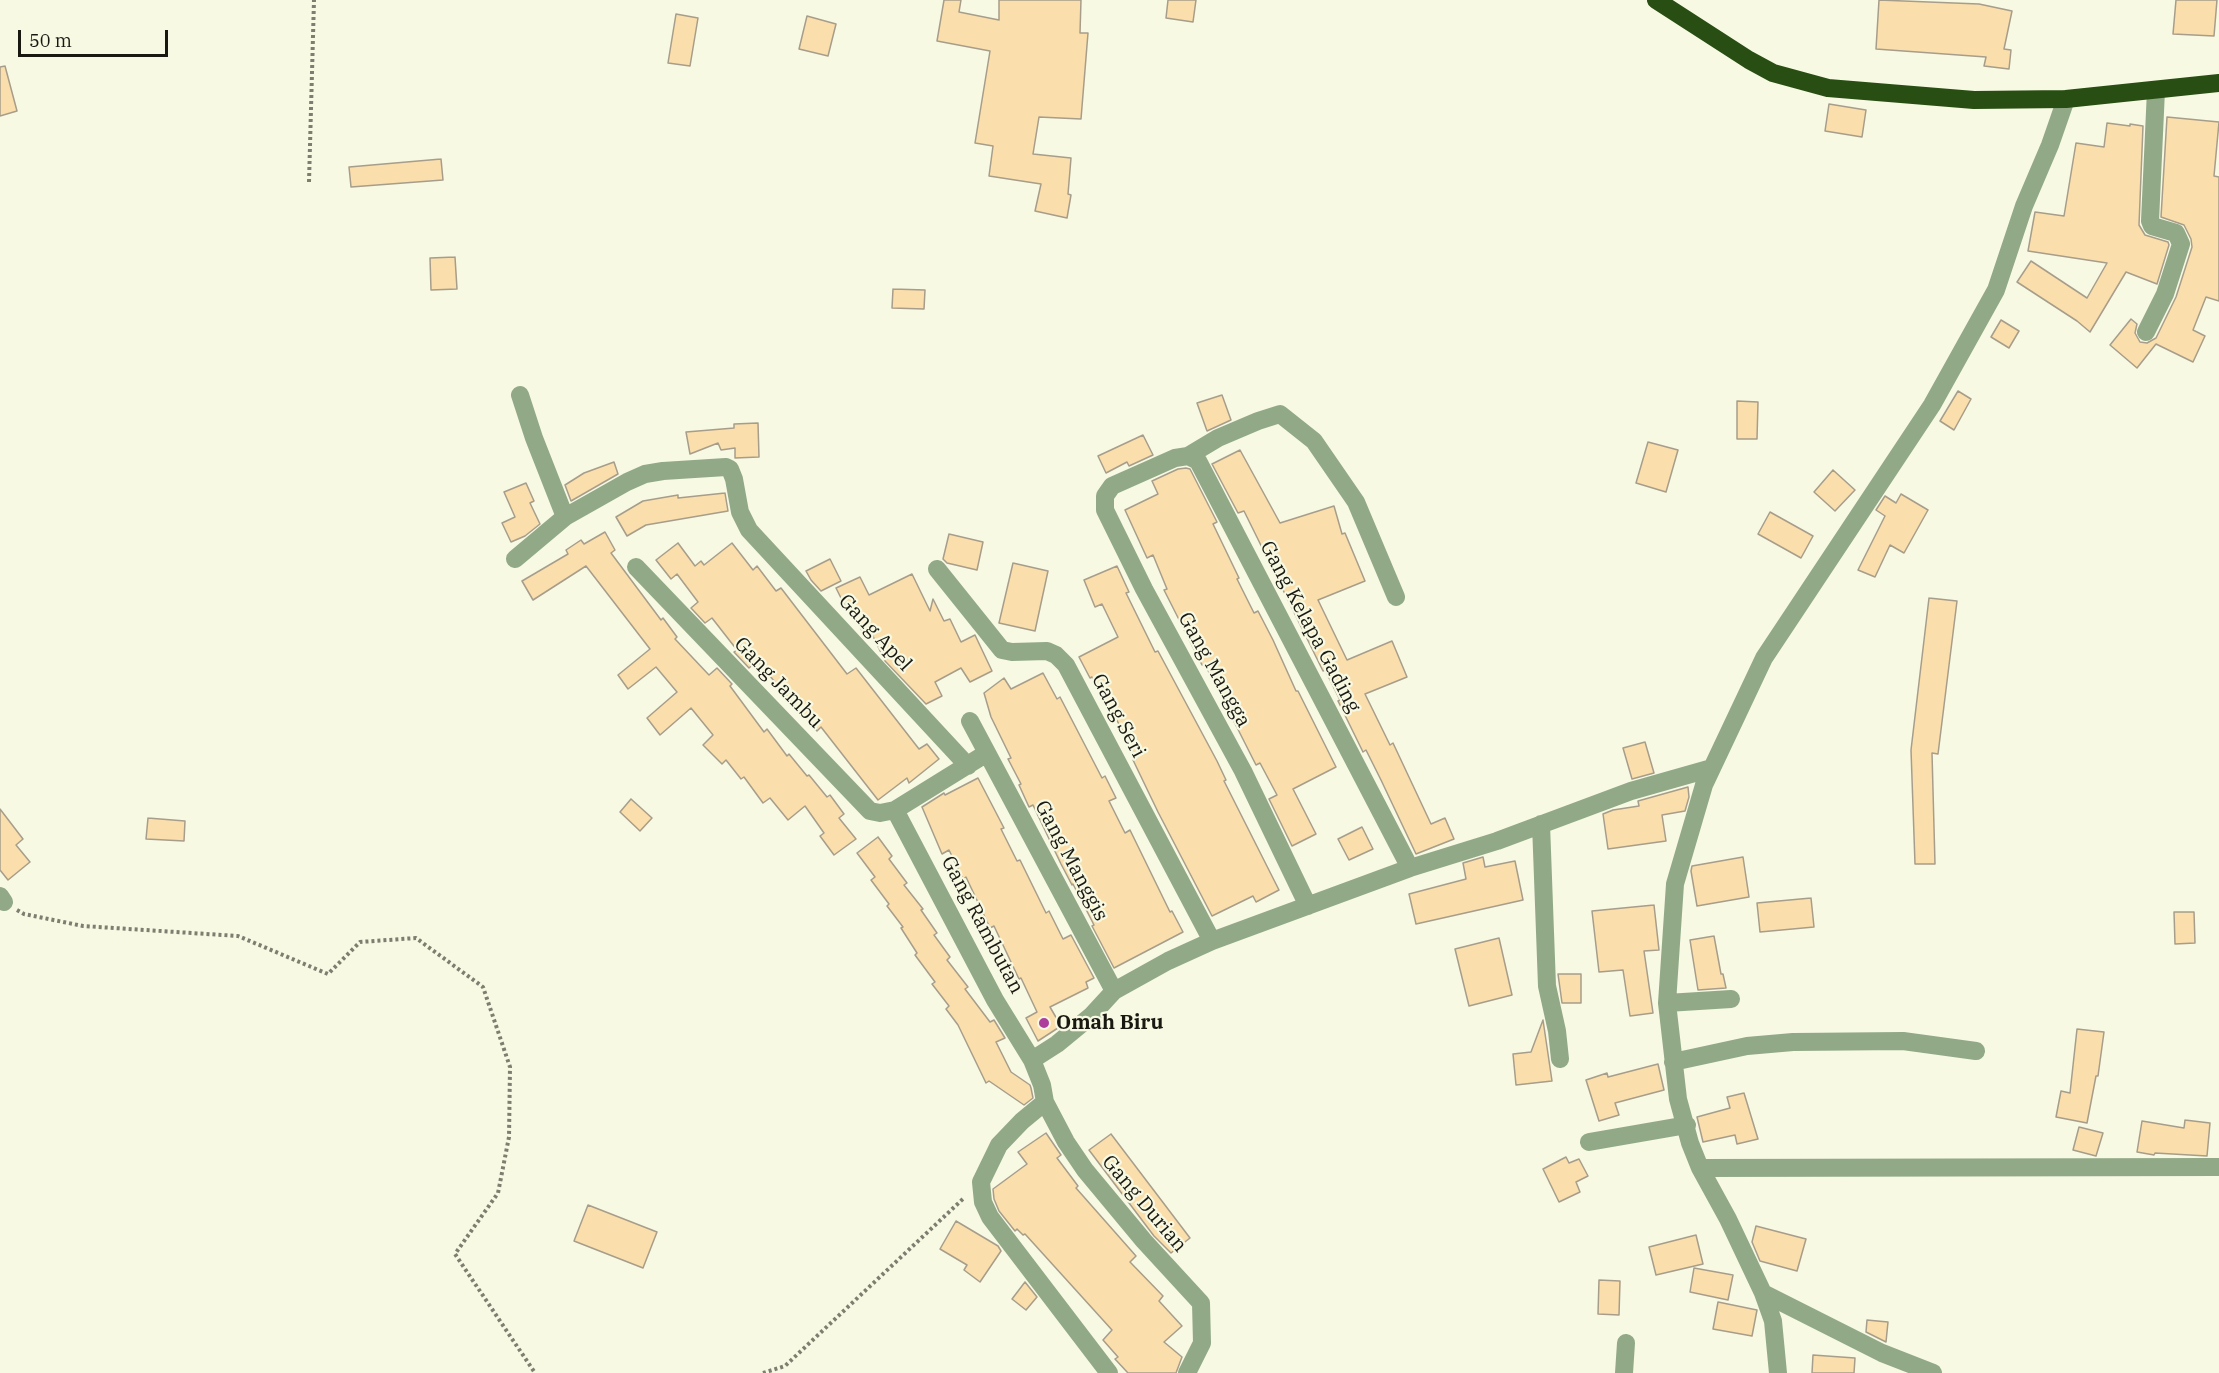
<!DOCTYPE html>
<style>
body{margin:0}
#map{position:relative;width:2219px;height:1373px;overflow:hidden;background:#f7f9e3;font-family:"IBM Plex Serif",serif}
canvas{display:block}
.scale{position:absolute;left:18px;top:30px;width:150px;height:27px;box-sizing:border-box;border:3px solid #191912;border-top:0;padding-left:8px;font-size:18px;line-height:21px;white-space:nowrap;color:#191912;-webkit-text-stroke:4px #f7f9e3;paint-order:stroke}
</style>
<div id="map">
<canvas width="2219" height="1373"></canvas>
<div class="scale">50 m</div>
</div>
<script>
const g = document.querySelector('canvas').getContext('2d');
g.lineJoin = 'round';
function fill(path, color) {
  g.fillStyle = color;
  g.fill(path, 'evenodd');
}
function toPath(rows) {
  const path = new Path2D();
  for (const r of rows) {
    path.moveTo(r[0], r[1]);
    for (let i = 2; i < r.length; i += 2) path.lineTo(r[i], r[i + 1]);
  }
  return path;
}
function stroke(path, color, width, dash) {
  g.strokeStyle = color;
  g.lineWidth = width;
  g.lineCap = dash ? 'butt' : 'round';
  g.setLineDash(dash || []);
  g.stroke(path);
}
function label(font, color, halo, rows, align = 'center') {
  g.font = font + ' "IBM Plex Serif",serif';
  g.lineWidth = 4.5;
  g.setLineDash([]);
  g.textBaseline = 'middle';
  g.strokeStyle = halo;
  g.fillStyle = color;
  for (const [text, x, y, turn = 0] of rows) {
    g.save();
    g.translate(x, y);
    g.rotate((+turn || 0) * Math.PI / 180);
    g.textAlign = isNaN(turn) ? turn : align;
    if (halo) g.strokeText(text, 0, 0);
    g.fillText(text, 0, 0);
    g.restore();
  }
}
const building = toPath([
 [944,0,961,0,959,12,999,20,999,0,1081,0,1080,33,1088,33,1081,119,1039,117,1033,154,1071,158,1068,194,1071,195,1067,218,1035,211,1041,184,989,176,993,146,975,143,990,51,937,41,944,0],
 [1168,0,1196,0,1193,22,1166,18,1168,0],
 [1879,0,1979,4,2012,11,2004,49,2011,50,2009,69,1984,66,1986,57,1876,49,1879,0],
 [2176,0,2217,0,2214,36,2173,34,2176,0],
 [676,14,698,18,690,66,668,63,676,14],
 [807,16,836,24,828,56,799,49,807,16],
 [5,66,17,111,0,116,0,67,5,66],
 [1829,104,1866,110,1862,137,1825,131,1829,104],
 [2167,117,2219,122,2214,176,2219,177,2219,301,2206,297,2193,330,2205,336,2193,362,2156,344,2137,368,2110,345,2131,319,2137,324,2135,333,2140,342,2147,343,2156,338,2176,297,2192,247,2191,239,2184,225,2161,217,2167,117],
 [2107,123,2130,126,2130,124,2143,126,2139,225,2145,235,2168,242,2169,245,2157,284,2126,272,2090,332,2077,321,2017,282,2031,261,2087,298,2107,263,2028,251,2035,212,2064,216,2076,143,2104,147,2107,123],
 [441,159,443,180,351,187,349,167,441,159],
 [455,257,457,289,431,290,430,258,455,257],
 [893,289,925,290,924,309,892,308,893,289],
 [2001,320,2019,331,2009,348,1991,337,2001,320],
 [1958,391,1971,399,1954,430,1940,421,1958,391],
 [1222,395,1231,420,1207,431,1197,403,1222,395],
 [1737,401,1758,402,1757,439,1737,439,1737,401],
 [758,423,759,457,735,458,735,448,721,450,718,443,690,454,686,432,734,428,734,424,758,423],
 [1143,435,1153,455,1129,466,1127,462,1106,473,1098,456,1143,435],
 [1648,442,1678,450,1666,492,1636,483,1648,442],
 [1240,450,1280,523,1334,506,1342,534,1345,533,1365,581,1318,600,1347,660,1392,641,1407,677,1365,694,1390,745,1393,743,1431,824,1445,818,1454,839,1416,854,1381,780,1366,750,1363,752,1338,701,1340,700,1325,670,1323,671,1244,511,1238,513,1212,464,1240,450],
 [614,462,618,474,571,501,565,485,584,473,614,462],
 [1186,468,1190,469,1217,522,1213,524,1239,578,1237,579,1254,613,1258,611,1273,640,1296,691,1298,691,1336,767,1293,789,1316,834,1292,846,1269,799,1277,795,1260,763,1256,765,1209,672,1204,664,1202,665,1164,590,1167,589,1153,555,1147,558,1125,510,1158,494,1152,481,1178,469,1186,468],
 [1833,470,1855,490,1835,511,1814,492,1833,470],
 [526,483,534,501,530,503,540,524,525,536,511,542,502,523,515,517,504,492,526,483],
 [725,493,728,511,646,525,627,536,616,517,643,501,678,495,678,498,725,493],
 [1901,494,1928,510,1904,553,1890,545,1875,577,1858,570,1885,516,1876,510,1885,496,1896,503,1901,494],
 [1770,512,1813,536,1801,558,1758,534,1770,512],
 [605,532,615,550,611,553,661,620,663,618,677,637,675,639,709,675,717,668,732,684,730,686,764,732,767,729,787,756,789,754,807,776,809,775,827,797,830,795,844,814,839,818,856,839,834,855,820,836,824,833,805,806,788,820,770,798,763,803,744,777,741,779,726,760,722,764,703,745,713,735,691,708,660,735,647,718,677,692,656,667,628,689,618,675,650,649,586,566,533,600,522,581,568,554,566,550,581,540,584,544,605,532],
 [949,534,983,542,977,570,947,563,943,559,949,534],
 [678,543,695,566,701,561,704,565,732,543,753,570,757,566,776,591,781,588,847,674,856,668,919,749,927,744,939,759,909,783,907,778,878,800,821,727,817,731,757,661,749,668,734,652,737,650,712,618,705,623,691,608,698,602,677,574,671,579,656,560,678,543],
 [830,559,841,581,821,591,811,580,806,571,830,559],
 [1013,563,1048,571,1035,631,999,623,1013,563],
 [1117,566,1129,592,1126,593,1155,652,1158,651,1217,761,1226,780,1224,781,1279,890,1256,902,1253,896,1212,916,1158,812,1133,760,1136,759,1121,728,1107,702,1105,704,1092,677,1090,678,1079,657,1118,637,1102,604,1095,607,1084,580,1117,566],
 [912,574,930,611,933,599,944,621,950,619,961,642,975,635,992,671,970,682,961,668,935,682,942,696,926,704,885,661,871,632,864,635,851,608,847,610,836,588,860,577,869,595,912,574],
 [1929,598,1957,601,1938,754,1932,753,1935,864,1915,864,1911,750,1929,598],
 [1043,673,1057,699,1060,697,1102,778,1105,776,1116,798,1109,801,1125,833,1130,830,1170,912,1172,911,1183,932,1114,968,1092,926,1094,925,1073,884,1072,885,1061,864,1033,805,1029,807,1019,785,1021,784,1008,759,1011,758,991,717,984,693,1004,678,1011,689,1043,673],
 [1645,742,1654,773,1632,779,1623,748,1645,742],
 [978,778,1004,828,1001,829,1017,861,1020,860,1046,913,1049,911,1063,939,1071,935,1094,978,1086,982,1088,988,1050,1007,1061,1026,1038,1041,1026,1018,1037,1012,1021,978,1019,979,994,926,990,928,966,877,963,879,949,850,942,854,922,807,944,793,945,795,978,778],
 [1688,787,1689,797,1685,811,1662,815,1666,841,1608,849,1603,814,1613,810,1639,806,1638,801,1688,787],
 [631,799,652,818,640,831,620,812,631,799],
 [0,809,23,839,16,845,30,862,8,880,0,870,0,809],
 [148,818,185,821,184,841,146,839,148,818],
 [1362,827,1373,849,1349,860,1338,839,1362,827],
 [878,837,892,856,889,859,907,883,904,885,923,909,921,910,937,933,934,935,950,957,947,960,968,987,965,989,990,1022,994,1020,1005,1038,996,1042,1011,1072,1030,1085,1031,1088,1033,1098,1024,1105,989,1081,986,1083,958,1025,946,1009,949,1006,932,984,935,982,915,955,917,953,901,928,903,927,887,906,889,904,871,880,875,877,857,853,878,837],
 [1483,857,1485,867,1515,861,1523,900,1416,924,1409,894,1466,879,1463,863,1483,857],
 [1743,857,1749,897,1697,906,1691,871,1692,866,1743,857],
 [1811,898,1814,927,1760,932,1757,903,1811,898],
 [1654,905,1659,950,1644,951,1653,1013,1630,1016,1623,970,1599,972,1592,911,1654,905],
 [2174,912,2194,912,2195,943,2175,944,2174,912],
 [1714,936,1721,974,1723,974,1726,988,1698,990,1690,940,1714,936],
 [1499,938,1512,995,1469,1006,1455,949,1499,938],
 [1558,974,1581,974,1581,1003,1562,1003,1558,974],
 [1543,1020,1552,1081,1516,1085,1513,1054,1531,1052,1543,1020],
 [2077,1029,2104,1032,2098,1076,2096,1076,2087,1123,2056,1117,2061,1091,2070,1093,2077,1029],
 [1658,1064,1664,1090,1615,1103,1619,1115,1599,1121,1586,1080,1607,1073,1608,1077,1658,1064],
 [1744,1093,1758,1139,1737,1144,1735,1135,1703,1142,1697,1117,1730,1108,1727,1097,1744,1093],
 [2185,1120,2210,1123,2207,1156,2155,1153,2154,1155,2137,1152,2142,1121,2184,1128,2185,1120],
 [2079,1127,2103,1133,2096,1156,2073,1150,2079,1127],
 [1046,1133,1061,1155,1057,1158,1078,1186,1076,1188,1136,1256,1130,1262,1163,1296,1159,1301,1182,1326,1164,1342,1182,1357,1176,1373,1128,1373,1115,1359,1118,1357,1103,1340,1112,1330,1025,1234,1023,1235,1017,1229,1015,1231,999,1211,994,1199,993,1189,1027,1164,1018,1152,1046,1133],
 [1111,1134,1190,1238,1171,1253,1154,1236,1089,1150,1111,1134],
 [1566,1157,1569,1163,1579,1159,1588,1176,1576,1182,1580,1192,1559,1202,1543,1169,1566,1157],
 [588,1205,657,1232,643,1268,574,1241,588,1205],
 [956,1221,998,1246,1001,1251,980,1282,964,1270,967,1265,940,1249,956,1221],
 [1756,1226,1806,1239,1797,1271,1760,1261,1752,1242,1756,1226],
 [1696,1235,1703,1264,1656,1275,1649,1247,1696,1235],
 [1694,1268,1733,1275,1728,1300,1690,1292,1694,1268],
 [1599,1280,1620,1281,1619,1315,1598,1314,1599,1280],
 [1025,1282,1037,1297,1026,1310,1012,1299,1025,1282],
 [1718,1302,1757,1310,1752,1336,1713,1329,1718,1302],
 [1867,1320,1888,1322,1886,1342,1866,1332,1867,1320],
 [1813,1355,1855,1358,1854,1373,1812,1373,1813,1355]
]);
fill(building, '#fadeab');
stroke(building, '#a79d8b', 1.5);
stroke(toPath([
 [309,182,314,0],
 [17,910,24,914,83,926,238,936,328,974,360,942,416,938,483,987,510,1067,509,1137,498,1193,455,1254,535,1373],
 [763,1373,785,1366,965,1197]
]), '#7d7e70', 4, [3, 3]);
stroke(toPath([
 [2146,332,2165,294,2181,244,2176,233,2152,226,2150,221,2156,90],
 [520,395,534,438,565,517],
 [1188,456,1218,438,1258,421,1280,414,1314,441,1356,502,1396,597],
 [515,559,565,517,627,482,645,474,663,471,726,467,730,469,734,479,740,512,749,530,968,766],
 [636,567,870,811,880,813,895,810,987,753],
 [937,569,1002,650,1012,652,1047,651,1056,655,1066,665,1212,941],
 [970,721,1114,991],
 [895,810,995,1000,1032,1060,1042,1085,1045,1102,1066,1142,1085,1170,1144,1241,1201,1303,1202,1343,1187,1373],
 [1541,824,1547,986,1557,1031,1560,1059],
 [0,896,4,902],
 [1308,906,1243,771,1144,589,1105,510,1105,496,1112,486,1175,458,1188,456,1198,461,1410,868],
 [1667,1003,1731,999],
 [1032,1060,1057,1044,1091,1016,1114,991,1168,961,1212,941,1410,868,1497,841,1631,791,1712,768],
 [1673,1062,1747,1046,1793,1042,1903,1041,1976,1051],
 [1045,1102,1022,1121,999,1145,981,1182,983,1202,990,1217,1109,1373],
 [1589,1142,1687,1125],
 [1700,1168,2219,1167],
 [1763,1293,1882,1353,1933,1373],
 [1624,1373,1626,1343],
 [1778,1373,1773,1321,1763,1293,1728,1219,1700,1168,1690,1143,1678,1099,1667,1003,1675,884,1704,785,1764,658,1932,405,1996,290,2024,206,2050,145,2066,99]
]), '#91a987', 18);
stroke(toPath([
 [1656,0,1749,60,1773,73,1828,88,1974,100,2066,99,2219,83]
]), '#284e13', 18);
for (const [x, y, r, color] of [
 [1044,1023,6,"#ad3e9b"]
]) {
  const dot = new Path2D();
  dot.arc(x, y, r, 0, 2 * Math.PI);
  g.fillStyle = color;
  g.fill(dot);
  stroke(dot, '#f7f9e3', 2);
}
label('20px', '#191912', '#f7f9e3', [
 ["Gang Kelapa Gading",1310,627,62],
 ["Gang Apel",875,633,47],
 ["Gang Mangga",1214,670,61],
 ["Gang Jambu",778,683,46],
 ["Gang Seri",1118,716,62],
 ["Gang Manggis",1071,861,62],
 ["Gang Rambutan",982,925,62],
 ["Gang Durian",1144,1204,50]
]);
label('bold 20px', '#191912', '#f7f9e3', [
 ["Omah Biru",1056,1023]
], 'left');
</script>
